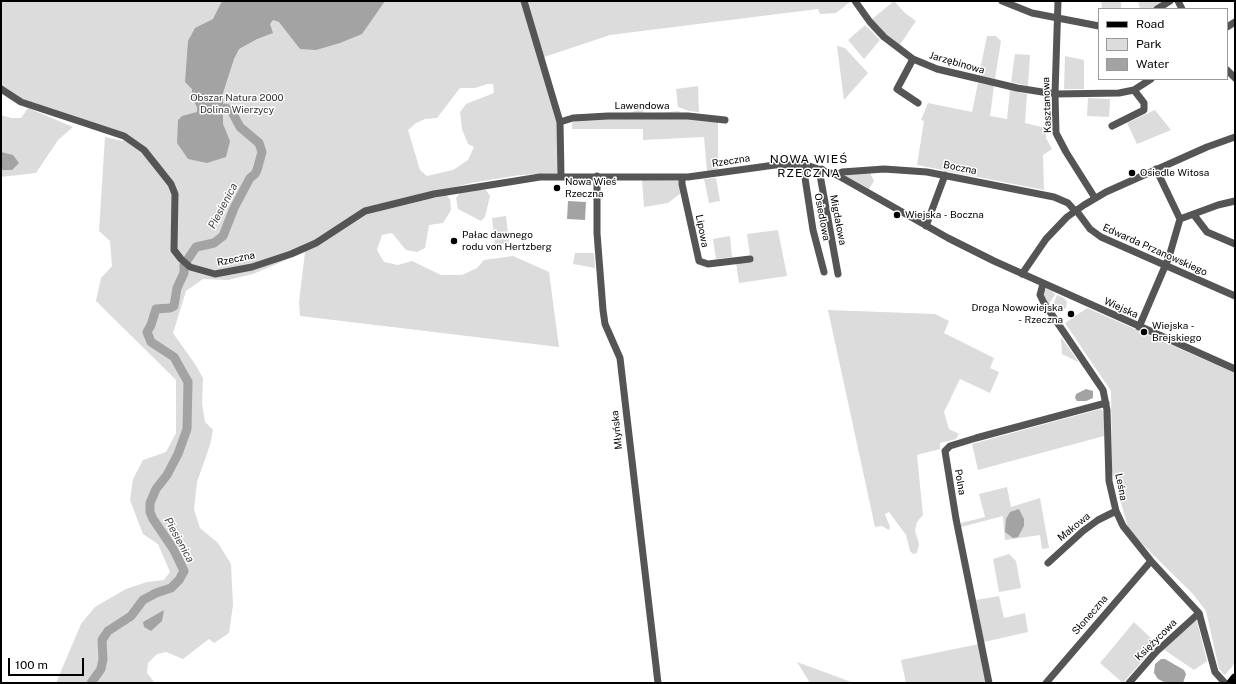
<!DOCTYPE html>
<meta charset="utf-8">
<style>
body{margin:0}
#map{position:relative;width:1236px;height:684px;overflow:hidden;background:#fff;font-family:"Public Sans",sans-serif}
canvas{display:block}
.frame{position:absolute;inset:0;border:2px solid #000;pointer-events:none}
.legend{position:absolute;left:1098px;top:8px;width:130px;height:72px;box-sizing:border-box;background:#fff;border:1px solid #999;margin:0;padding:5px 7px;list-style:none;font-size:12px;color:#000}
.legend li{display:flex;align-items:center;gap:8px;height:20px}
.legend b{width:20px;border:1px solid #999}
.scale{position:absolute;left:8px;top:658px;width:76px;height:18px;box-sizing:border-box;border:2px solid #000;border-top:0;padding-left:5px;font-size:12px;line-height:14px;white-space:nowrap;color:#000;-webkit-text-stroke:3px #fff;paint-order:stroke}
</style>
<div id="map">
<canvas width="1236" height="684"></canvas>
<div class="frame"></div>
<ul class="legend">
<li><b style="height:5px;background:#000"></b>Road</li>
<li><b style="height:11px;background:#dcdcdc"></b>Park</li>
<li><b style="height:11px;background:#a3a3a3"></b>Water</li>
</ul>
<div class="scale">100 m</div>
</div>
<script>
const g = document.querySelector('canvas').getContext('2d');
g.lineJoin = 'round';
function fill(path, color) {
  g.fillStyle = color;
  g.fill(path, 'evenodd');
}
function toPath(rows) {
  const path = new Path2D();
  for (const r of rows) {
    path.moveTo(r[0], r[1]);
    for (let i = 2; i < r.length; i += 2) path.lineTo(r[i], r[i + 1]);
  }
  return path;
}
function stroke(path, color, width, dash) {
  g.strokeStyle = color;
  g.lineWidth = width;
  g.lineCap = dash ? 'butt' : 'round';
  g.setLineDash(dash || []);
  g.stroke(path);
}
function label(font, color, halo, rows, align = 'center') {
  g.font = font + ' "Public Sans",sans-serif';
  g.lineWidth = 3;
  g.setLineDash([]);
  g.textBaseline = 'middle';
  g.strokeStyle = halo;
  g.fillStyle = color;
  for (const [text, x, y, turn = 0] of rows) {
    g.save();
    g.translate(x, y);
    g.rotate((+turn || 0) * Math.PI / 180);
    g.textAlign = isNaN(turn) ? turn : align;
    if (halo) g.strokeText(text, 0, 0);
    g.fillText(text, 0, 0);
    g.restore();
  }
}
fill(toPath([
 [1,1,850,1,850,2,836,13,820,14,818,9,610,35,541,58,558,121,559,169,557,173,520,175,471,183,434,192,435,198,446,195,450,199,451,210,443,223,429,225,425,248,417,252,406,250,392,233,382,235,377,250,384,262,398,265,412,261,441,275,462,275,477,268,484,260,513,256,549,272,559,347,300,316,299,302,305,252,253,274,228,280,203,279,186,291,173,333,195,364,203,378,202,404,205,422,213,430,210,445,197,482,194,509,200,528,218,543,231,564,233,605,229,633,214,643,209,639,183,659,166,652,157,654,148,663,147,673,155,683,56,683,81,624,95,607,126,589,147,582,164,580,170,572,158,544,143,534,130,500,133,479,143,460,166,452,176,433,176,380,96,301,101,278,112,266,110,241,99,231,105,137,123,141,124,140,25,106,1,91],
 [487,84,493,84,494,93,466,104,460,112,462,129,468,144,474,147,468,160,453,170,427,176,420,170,408,130,416,123,425,119,437,118,460,88,475,88],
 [894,1,905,13,916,21,899,46,871,20],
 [1101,1,1121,1,1121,9,1102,9],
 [1138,1,1163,1,1151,9,1140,9],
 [865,25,880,40,864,59,848,40],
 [987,36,996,36,1001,41,995,79,979,75],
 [837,46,845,48,868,73,844,100],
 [1015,54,1030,55,1028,86,1011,82],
 [1065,56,1084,60,1084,89,1064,89],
 [978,83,994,86,990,116,1007,119,1010,90,1027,94,1025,123,1046,128,1046,138,1052,149,1043,155,1044,190,917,165,924,121,921,120,928,103,972,112],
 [698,86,699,112,689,111,678,107,676,89],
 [1088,98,1110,99,1109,117,1087,116],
 [643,102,643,115,678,111,689,117,718,121,718,169,707,172,704,137,643,140,643,129,572,129,572,123,576,120,630,113,639,109],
 [28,108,73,127,58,140,36,173,1,177,1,115,11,118,21,118],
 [1155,110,1171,130,1137,144,1127,123],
 [847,173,870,173,874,181,869,189,846,176],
 [716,178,720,201,709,203,704,179],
 [642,180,678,181,681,193,668,203,644,207],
 [475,190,486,190,490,196,485,217,481,221,458,209,456,198,460,193],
 [506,216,509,243,495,245,492,218],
 [778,230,787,276,739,283,736,263,753,260,750,255,747,234],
 [730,236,732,257,716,259,713,239],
 [575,253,594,253,595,268,573,264],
 [1047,289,1052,291,1055,295,1048,305,1042,292],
 [1057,295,1064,298,1067,302,1066,308,1061,311,1055,311,1052,307],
 [1087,308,1235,373,1235,663,1225,675,1219,669,1206,611,1193,594,1129,531,1112,471,1111,391,1065,323],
 [828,310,935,314,949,321,944,333,994,358,990,368,999,372,990,393,960,379,944,412,949,429,959,434,956,439,940,443,940,449,917,455,923,515,917,522,915,531,919,544,917,553,913,554,910,551,906,535,889,512,885,514,890,527,889,530,882,526,875,527],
 [1061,337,1078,361,1078,362,1062,354],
 [1100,409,1104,411,1104,436,978,470,972,444],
 [1007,487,1011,507,1040,498,1049,548,1042,549,1040,535,1005,540,1003,516,961,527,961,523,985,517,979,494],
 [1009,554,1016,561,1021,588,999,592,993,559],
 [999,596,1004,618,1025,613,1028,632,984,642,976,600],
 [1194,621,1197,621,1207,661,1194,670,1163,649],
 [1134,622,1157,644,1123,683,1100,663],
 [979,644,986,683,906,683,901,660],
 [797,662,854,683,810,683]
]), '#dcdcdc');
fill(toPath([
 [222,1,385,1,362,34,340,43,316,50,300,49,279,22,273,20,270,24,273,33,257,39,239,49,234,59,223,93,223,124,230,141,226,157,207,163,188,159,177,143,178,120,182,116,197,112,197,107,192,98,192,89,185,82,188,41,195,28,213,19],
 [1,152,13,155,19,163,12,170,1,170],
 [568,201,586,202,585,220,567,219],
 [1086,389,1093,391,1093,398,1086,401,1077,401,1075,398,1076,394],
 [1019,509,1024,519,1024,526,1018,537,1013,538,1005,532,1006,519,1010,512],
 [164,610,162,621,151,631,144,627,143,622],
 [1161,659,1165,659,1184,670,1186,674,1183,683,1166,683,1158,679,1154,673,1155,664]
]), '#a3a3a3');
stroke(toPath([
 [91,683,101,669,103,659,102,640,108,631,131,616,143,600,156,593,171,588,179,580,184,571,174,550,153,519,150,512,150,503,156,489,167,475,178,454,187,429,188,382,174,357,151,342,147,332,151,325,156,309,170,308,174,306,177,288,184,273,184,265,196,247,214,243,223,236,234,208,250,178,255,174,257,170,262,152,259,143,240,127,232,112,226,108,216,109,214,107]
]), '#a3a3a3', 9);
const major = toPath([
 [1231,683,1235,678]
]);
stroke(major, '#dbdbdb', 10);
stroke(toPath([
 [524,1,560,122,561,176],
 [855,1,870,22,884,37,913,59,937,69,1017,88,1055,94,1119,93,1134,90,1151,79],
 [1002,1,1032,13,1099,26],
 [1058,1,1055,94,1056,133,1066,152,1095,198],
 [1178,1,1182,9],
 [1157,9,1170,1],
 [1227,27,1235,22],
 [913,59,897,89,918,103],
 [1227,70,1235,78],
 [1,89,21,102,124,136,144,150,171,184,175,194,174,250,181,259,190,267,215,274,252,267,291,254,316,243,365,211,434,194,540,177,688,177,775,165,806,165,837,175,948,238,994,261,1235,369],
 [560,122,573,118,608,116,688,116,725,120],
 [1112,126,1144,110,1144,103,1134,90],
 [803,165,813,230,824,272],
 [822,169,820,175,838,274],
 [837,175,842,172,884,169,927,172,1054,197,1068,203,1075,211],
 [597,176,597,233,603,310,605,324,620,358,658,683],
 [682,177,682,184,699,261,708,264,750,259],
 [1076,210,1090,229,1101,237,1235,296],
 [1194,215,1207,232,1235,244],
 [1180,219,1218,205,1235,201],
 [926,226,945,175],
 [1022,274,1046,239,1067,217,1084,205,1106,192,1207,147,1235,137],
 [1043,284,1040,295,1044,303,1103,390,1107,410,1109,481,1116,511,1123,526,1151,561,1199,613,1215,672,1225,683],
 [1139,327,1169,257,1180,219,1156,169],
 [1048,563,1083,531,1098,520,1116,511],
 [989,683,956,519,945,451,950,446,976,438,1106,403],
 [1046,683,1151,561],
 [1129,683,1156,652,1199,613]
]), '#555', 7);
stroke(major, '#000', 9);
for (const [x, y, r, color] of [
 [1132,173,4,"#000"],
 [557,188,4,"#000"],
 [897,215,4,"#000"],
 [454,241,4,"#000"],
 [1071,314,4,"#000"],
 [1144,332,4,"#000"]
]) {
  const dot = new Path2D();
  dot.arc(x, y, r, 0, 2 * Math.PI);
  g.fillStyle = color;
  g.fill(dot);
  stroke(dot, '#fff', 1.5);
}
label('10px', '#000', '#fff', [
 ["Jarzębinowa",957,63,16],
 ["Kasztanowa",1047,105,-92],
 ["Lawendowa",642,106],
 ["Rzeczna",731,161,-9],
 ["Boczna",960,168,11],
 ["Osiedlowa",822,217,79],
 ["Migdałowa",838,220,79],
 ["Lipowa",702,231,79],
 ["Edwarda Przanowskiego",1155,250,24],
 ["Rzeczna",236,259,-12],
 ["Wiejska",1121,308,24],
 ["Młyńska",617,430,-96],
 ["Polna",960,482,80],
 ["Leśna",1121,487,79],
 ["Makowa",1074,527,-39],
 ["Słoneczna",1090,615,-49],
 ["Księżycowa",1156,640,-45]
]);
label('10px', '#333', '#fff', [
 ["Obszar Natura 2000",237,98],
 ["Dolina Wierzycy",237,110]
]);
label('10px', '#000', '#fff', [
 ["Osiedle Witosa",1140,173],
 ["Nowa Wieś",565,182],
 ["Rzeczna",565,194],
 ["Wiejska - Boczna",905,215],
 ["Pałac dawnego",462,235],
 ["rodu von Hertzberg",462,247],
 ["Droga Nowowiejska",1063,308,"right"],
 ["- Rzeczna",1063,320,"right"],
 ["Wiejska -",1152,326],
 ["Brejskiego",1152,338]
], 'left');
label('italic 11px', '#444', '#fff', [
 ["Piesienica",223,206,-62],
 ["Piesienica",179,540,61]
]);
g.letterSpacing = '1px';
label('12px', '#000', '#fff', [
 ["NOWA WIEŚ",809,159],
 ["RZECZNA",809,173]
]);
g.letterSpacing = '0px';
</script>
